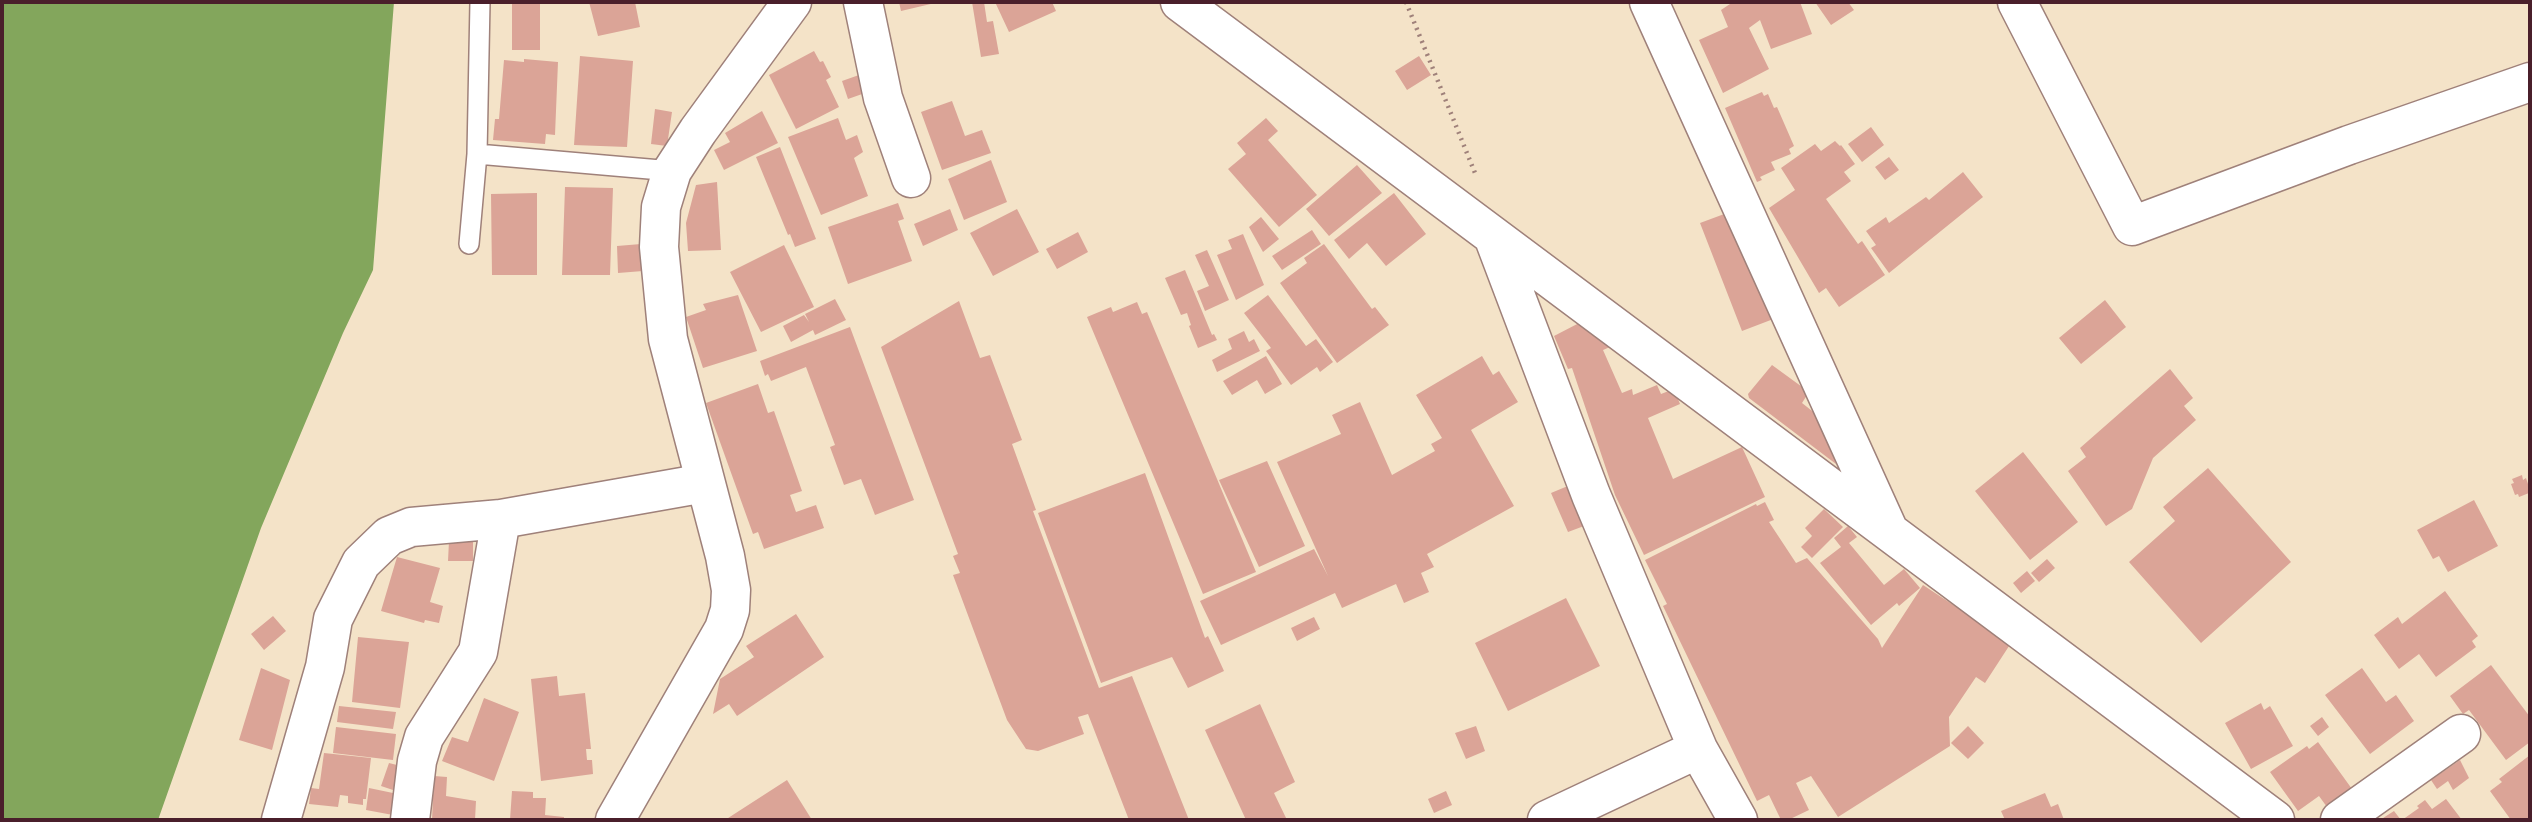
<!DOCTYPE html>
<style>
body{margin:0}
#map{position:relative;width:2532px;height:822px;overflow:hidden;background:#f4e3c8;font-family:Itim,sans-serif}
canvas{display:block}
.frame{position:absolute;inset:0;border:4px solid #4a1f2b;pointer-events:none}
</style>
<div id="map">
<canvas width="2532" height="822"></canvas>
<div class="frame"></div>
</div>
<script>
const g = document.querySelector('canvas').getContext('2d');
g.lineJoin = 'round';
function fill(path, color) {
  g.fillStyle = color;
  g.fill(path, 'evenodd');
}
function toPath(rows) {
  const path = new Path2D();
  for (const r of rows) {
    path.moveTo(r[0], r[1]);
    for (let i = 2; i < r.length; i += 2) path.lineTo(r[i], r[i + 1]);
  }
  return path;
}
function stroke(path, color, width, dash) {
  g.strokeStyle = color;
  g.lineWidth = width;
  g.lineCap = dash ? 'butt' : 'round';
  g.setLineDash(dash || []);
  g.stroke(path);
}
fill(toPath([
 [2,2,394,2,373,270,343,333,261,528,158,820,2,820]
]), '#83a65c');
fill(toPath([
 [512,2,540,2,540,50,512,50],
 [589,2,635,2,640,27,598,36],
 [899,2,934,2,935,3,901,11],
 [972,2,984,2,987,22,993,21,999,54,981,57],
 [995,2,1052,2,1056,11,1009,32],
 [1733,2,1800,2,1812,34,1771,49,1760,20,1749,28,1769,69,1723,93,1699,40,1728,27,1721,10],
 [1815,2,1848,2,1854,10,1831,25],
 [814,51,820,62,823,61,831,77,826,80,839,107,796,129,769,75],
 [580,56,633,61,627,147,574,145],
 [1419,56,1431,75,1407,90,1395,71],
 [524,59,558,62,555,135,546,134,545,144,493,140,495,119,499,119,504,60,524,62],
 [859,75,865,93,848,99,842,81],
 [1762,92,1764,96,1768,94,1774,108,1777,107,1794,146,1789,149,1791,154,1771,162,1775,170,1760,177,1762,180,1757,182,1725,108],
 [952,101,965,136,982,130,991,153,942,170,921,112],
 [655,109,672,112,667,146,651,144],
 [762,111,778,143,724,170,714,150,730,142,725,133],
 [838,118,846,140,857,135,863,152,854,158,868,196,821,215,788,137],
 [1266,118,1278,131,1268,140,1317,195,1279,227,1228,169,1246,154,1237,143],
 [1871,127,1884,145,1862,162,1848,144],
 [1835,141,1840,146,1841,145,1855,164,1844,172,1851,181,1826,199,1858,244,1862,241,1885,275,1839,307,1826,288,1819,293,1769,208,1795,190,1781,168,1815,144,1821,151],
 [780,147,816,239,795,247,790,234,788,235,756,157],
 [1889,157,1899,170,1885,180,1875,167],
 [991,160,1007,202,964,220,948,179],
 [1357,165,1382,193,1329,236,1306,209],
 [1963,172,1983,197,1889,273,1871,248,1876,245,1866,231,1886,217,1889,223,1926,197,1929,200],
 [717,182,721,250,688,251,686,223,696,185],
 [565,187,613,188,610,275,562,275],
 [537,193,537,275,492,275,491,194],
 [1394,193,1426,234,1386,266,1367,243,1349,259,1334,240],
 [898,203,904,219,898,221,912,261,848,284,828,227],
 [950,209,958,230,923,246,914,224],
 [1017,209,1039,252,993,276,970,233],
 [1735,210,1776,318,1742,331,1700,223],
 [1261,217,1279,239,1263,252,1249,227],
 [1312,230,1321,244,1282,270,1272,256],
 [1078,232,1088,252,1057,269,1046,249],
 [1243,234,1264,285,1236,300,1217,255,1232,249,1228,240],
 [641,244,643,271,618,273,617,246],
 [1324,244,1372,309,1375,307,1389,325,1337,363,1280,283,1307,263,1304,258],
 [784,245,814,307,761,332,730,272],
 [1207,250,1229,300,1205,311,1197,291,1209,286,1195,255],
 [1185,270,1212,335,1214,334,1217,340,1198,348,1189,326,1191,325,1187,313,1181,315,1165,278],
 [738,295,757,351,703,368,686,317,706,310,703,304],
 [1268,295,1306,346,1316,339,1333,362,1320,372,1317,367,1291,385,1266,351,1271,348,1244,313],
 [835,299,846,320,815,335,813,330,791,342,783,326,804,315,809,322,805,314],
 [2105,300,2126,327,2081,364,2059,338],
 [959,301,980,358,990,355,1022,440,1012,444,1036,510,1033,511,1099,688,1132,676,1189,820,1129,820,1088,714,1078,717,1084,734,1038,751,1026,749,1007,720,953,575,960,573,953,556,958,554,881,347],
 [1137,302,1142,314,1147,312,1256,572,1203,594,1087,317,1111,307,1113,312],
 [1583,321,1610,347,1603,350,1622,393,1632,389,1633,395,1657,385,1661,394,1674,389,1680,404,1648,418,1673,479,1742,447,1765,497,1644,555,1615,495,1572,368,1568,369,1554,336],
 [850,327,914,500,875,515,861,479,844,485,830,447,835,445,806,367,771,381,768,374,765,376,760,361],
 [1244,331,1249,342,1254,339,1260,351,1217,372,1212,360,1232,349,1228,339],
 [1266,356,1282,384,1265,394,1257,380,1232,395,1223,381],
 [1482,356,1493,375,1499,371,1518,402,1471,430,1514,506,1427,554,1434,567,1421,573,1429,592,1404,603,1396,584,1342,608,1335,593,1221,645,1200,601,1314,549,1328,576,1277,462,1341,434,1332,415,1360,402,1392,475,1435,451,1431,444,1442,438,1416,395],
 [1772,365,1809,392,1802,403,1821,418,1836,464,1749,398,1748,394],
 [2170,369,2193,398,2184,406,2196,420,2153,458,2132,509,2106,526,2068,471,2086,457,2080,448],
 [758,384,768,413,774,411,802,491,790,495,796,512,816,505,824,528,764,549,758,532,753,534,706,403],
 [2023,452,2078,522,2030,560,1975,491],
 [1267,461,1305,546,1259,567,1219,480],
 [2208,468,2291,562,2201,643,2129,562,2175,521,2163,507],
 [1145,473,1205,638,1208,636,1224,671,1188,688,1172,657,1101,683,1038,513],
 [2522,475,2523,480,2526,478,2530,490,2528,491,2529,493,2519,497,2518,494,2515,495,2511,484,2514,483,2512,479],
 [1575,483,1592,523,1568,532,1551,493],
 [2474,500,2498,546,2448,572,2439,556,2433,559,2417,530],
 [1765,502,1774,520,1769,522,1796,563,1807,558,1878,639,1882,648,1923,585,2011,643,1985,683,1976,677,1949,717,1950,746,1838,817,1811,776,1796,783,1809,810,1788,820,1781,820,1769,795,1757,801,1663,606,1667,604,1645,560,1756,504,1757,506],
 [1824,509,1843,527,1812,558,1801,547,1812,536,1805,528],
 [1848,526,1857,537,1849,543,1884,585,1904,569,1920,588,1899,606,1897,603,1871,625,1820,563,1841,547,1834,538],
 [449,541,473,541,473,561,448,561],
 [397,557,440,568,430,602,443,606,439,623,425,620,424,623,381,611],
 [2047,559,2055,568,2039,582,2031,573],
 [2027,571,2035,581,2021,593,2013,583],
 [2445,591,2478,636,2472,641,2476,647,2436,677,2419,654,2399,669,2374,635,2398,617,2402,624],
 [1566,598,1600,666,1508,711,1475,643],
 [796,614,824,657,737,716,729,704,713,714,720,679,754,657,746,646],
 [273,616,286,631,264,650,251,634],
 [1314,617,1320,629,1297,641,1291,628],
 [358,637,409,642,400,708,352,702],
 [2491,665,2530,717,2530,742,2506,760,2469,710,2463,714,2450,696],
 [261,668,290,680,272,750,239,740],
 [2362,668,2386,702,2396,695,2414,721,2370,754,2325,695],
 [557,676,559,696,585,693,591,749,586,749,587,760,592,760,593,774,541,781,531,679],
 [484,698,519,712,494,781,442,761,452,737,468,742],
 [2261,703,2264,710,2270,706,2293,746,2251,769,2225,723],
 [1260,704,1295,782,1274,793,1287,820,1246,820,1205,730],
 [339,706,396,712,393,729,337,722],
 [2322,717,2329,727,2318,736,2310,726],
 [1476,726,1485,751,1466,759,1455,733],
 [1968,726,1984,743,1968,759,1951,743],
 [336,727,396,734,393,760,333,753],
 [2318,742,2352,789,2327,807,2319,796,2298,811,2270,772,2307,746,2309,749],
 [324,753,371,758,366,799,363,799,363,805,348,803,348,796,340,795,338,807,309,804,311,788,319,789],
 [2530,755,2530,820,2511,820,2490,791,2502,782,2499,779],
 [2460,760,2469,778,2453,790,2448,781,2437,789,2431,780],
 [389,763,401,766,393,790,381,786],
 [434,776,447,777,446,796,476,801,475,820,432,820],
 [787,780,812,820,725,820],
 [369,788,393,793,393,815,366,810],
 [512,791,533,792,533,798,546,798,545,815,564,817,564,820,510,820],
 [1446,791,1452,805,1434,813,1428,799],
 [2045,793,2051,807,2058,804,2064,820,2005,820,2001,811],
 [2446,799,2462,820,2402,820,2419,808,2417,806,2425,800,2432,809],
 [2394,811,2401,820,2380,820]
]), '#dba497');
const lane = toPath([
 [480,2,477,154,672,171],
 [469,244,477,154]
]);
const street = toPath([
 [863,2,883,98,911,178],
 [1180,2,2275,820],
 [1649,2,1888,529],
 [2017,2,2132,226,2349,145,2530,82],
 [1493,236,1591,495,1698,749,1738,820],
 [281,820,325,667,333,619,361,563,389,536,411,527,501,519,705,483],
 [410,820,417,761,424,737,478,652,501,519],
 [615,820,724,629,730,610,731,590,725,556,668,339,659,247,661,207,672,171,698,131,792,2],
 [1547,820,1698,749],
 [2340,820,2461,734]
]);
stroke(lane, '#9f817a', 22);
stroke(street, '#9f817a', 41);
stroke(toPath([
 [1406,2,1475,173]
]), '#9f817a', 4.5, [2, 5]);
stroke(lane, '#fff', 19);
stroke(street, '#fff', 38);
</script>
